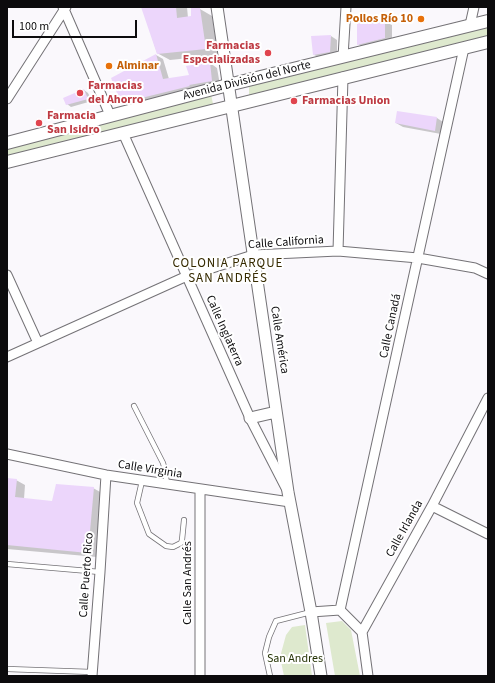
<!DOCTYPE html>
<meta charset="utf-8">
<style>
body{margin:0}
#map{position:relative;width:495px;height:683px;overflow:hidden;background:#faf8fc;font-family:"Source Sans 3",sans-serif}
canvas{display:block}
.frame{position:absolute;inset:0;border:8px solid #0c0b0d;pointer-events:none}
.scale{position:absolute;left:12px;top:20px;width:125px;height:18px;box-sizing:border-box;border:2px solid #0c0b0d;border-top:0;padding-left:5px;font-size:12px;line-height:14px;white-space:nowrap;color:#0c0b0d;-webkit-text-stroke:3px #fff;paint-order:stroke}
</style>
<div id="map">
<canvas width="495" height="683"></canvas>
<div class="frame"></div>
<div class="scale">100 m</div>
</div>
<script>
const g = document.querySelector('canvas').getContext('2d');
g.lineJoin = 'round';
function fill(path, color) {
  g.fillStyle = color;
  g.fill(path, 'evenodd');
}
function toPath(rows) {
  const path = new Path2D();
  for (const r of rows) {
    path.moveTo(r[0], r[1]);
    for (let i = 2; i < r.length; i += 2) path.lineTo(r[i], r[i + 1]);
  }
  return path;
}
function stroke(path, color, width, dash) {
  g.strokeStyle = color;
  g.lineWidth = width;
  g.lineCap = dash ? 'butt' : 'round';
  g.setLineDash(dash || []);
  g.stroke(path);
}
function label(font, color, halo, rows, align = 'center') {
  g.font = font + ' "Source Sans 3",sans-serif';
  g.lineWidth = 4;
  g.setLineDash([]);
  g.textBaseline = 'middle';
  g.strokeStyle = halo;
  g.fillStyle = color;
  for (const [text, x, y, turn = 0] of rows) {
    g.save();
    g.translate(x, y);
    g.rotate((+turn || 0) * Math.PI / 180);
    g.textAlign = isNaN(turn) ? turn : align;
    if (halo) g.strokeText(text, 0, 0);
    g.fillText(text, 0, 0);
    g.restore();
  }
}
fill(toPath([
 [488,27,488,37,249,97,249,85],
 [211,94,213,104,7,156,7,147],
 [342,621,351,630,360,676,335,676,326,623],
 [305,625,312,676,284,676,280,657,286,635,292,627]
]), '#dee9ce');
fill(toPath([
 [142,7,187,7,188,18,192,17,200,9,212,16,218,55,170,60,157,53],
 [358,21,385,22,392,25,392,41,364,48,358,44],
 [331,36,337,40,337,55,321,58,314,55],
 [156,55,163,59,169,79,190,76,210,63,217,68,220,85,130,107,122,103],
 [84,90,88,93,92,101,71,107,67,104],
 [437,118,443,122,441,134,403,127,396,123],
 [7,479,16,480,25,485,24,499,53,502,93,488,102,493,97,557,7,549]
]), '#0003');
fill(toPath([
 [141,7,176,7,177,18,191,16,191,8,200,8,206,49,157,54],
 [357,20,385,21,385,38,357,45],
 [331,35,330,52,313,55,311,36],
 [156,54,163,79,189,75,186,66,210,62,212,81,189,85,190,86,121,103,111,78],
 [84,89,88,99,66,105,63,98],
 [397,111,437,117,435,131,395,123],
 [7,478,17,479,15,497,52,501,56,484,94,487,88,553,7,545]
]), '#ecd6fb');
const service = toPath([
 [134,406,163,463,165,470,167,484],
 [142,481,137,503,149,534,166,546,173,547,181,543,182,540,184,520],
 [7,564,100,572],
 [7,669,92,672],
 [270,676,265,653,269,637,276,621,311,612]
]);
const minor = toPath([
 [63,7,110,115],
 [470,25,474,7],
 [343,57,346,7],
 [7,99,66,7],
 [123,133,250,418,286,488],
 [338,251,343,77],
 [7,275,38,343],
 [7,357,187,276,253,255,338,251,418,258,475,268,488,274],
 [7,454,106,475,290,502],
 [432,506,488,534],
 [340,610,464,48],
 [311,612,340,610,362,632],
 [92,676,100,572,106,475],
 [200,676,200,490],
 [368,676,362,632,432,506,488,398]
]);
const tertiary = toPath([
 [217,7,288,492,311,612,321,676],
 [250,418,276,412]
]);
const secondary = toPath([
 [7,143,228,85,488,21],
 [7,162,488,42]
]);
stroke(service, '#747276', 6);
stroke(minor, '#747276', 11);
stroke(tertiary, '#747276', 13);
stroke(secondary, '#747276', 14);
stroke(service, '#fff', 4.5);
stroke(minor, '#fff', 9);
stroke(tertiary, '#fff', 11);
stroke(secondary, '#fff', 12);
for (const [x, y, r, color] of [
 [421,19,4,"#e8710a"],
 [268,53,4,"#e0444e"],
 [109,66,4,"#e8710a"],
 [80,93,4,"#e0444e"],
 [294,101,4,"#e0444e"],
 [39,123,4,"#e0444e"]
]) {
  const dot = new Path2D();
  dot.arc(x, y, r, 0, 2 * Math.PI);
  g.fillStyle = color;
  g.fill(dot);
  stroke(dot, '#fff', 1.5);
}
label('bold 12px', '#c56008', '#fff', [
 ["Pollos Río 10",413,19],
 ["Alminar",117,66,"left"]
], 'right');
label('bold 12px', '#be3a42', '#fff', [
 ["Farmacias",260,46,"right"],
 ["Especializadas",260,60,"right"],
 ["Farmacias",88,86],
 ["del Ahorro",88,100],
 ["Farmacias Union",302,101],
 ["Farmacia",47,116],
 ["San Isidro",47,130]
], 'left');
label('12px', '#0c0b0d', '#fff', [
 ["Avenida División del Norte",247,81,-14],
 ["Calle California",286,243,-4],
 ["Calle Canadá",391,326,-78],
 ["Calle Inglaterra",224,331,66],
 ["Calle América",279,340,81],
 ["Calle Virginia",150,470,9],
 ["Calle Irlanda",405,529,-61],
 ["Calle Puerto Rico",87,575,-86],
 ["Calle San Andrés",188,583,-90]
]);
label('12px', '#263306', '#fff', [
 ["San Andres",295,659]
]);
g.letterSpacing = '1px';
label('13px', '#362a00', '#fff', [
 ["COLONIA PARQUE",228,264],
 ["SAN ANDRÉS",228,279]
]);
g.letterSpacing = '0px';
</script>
